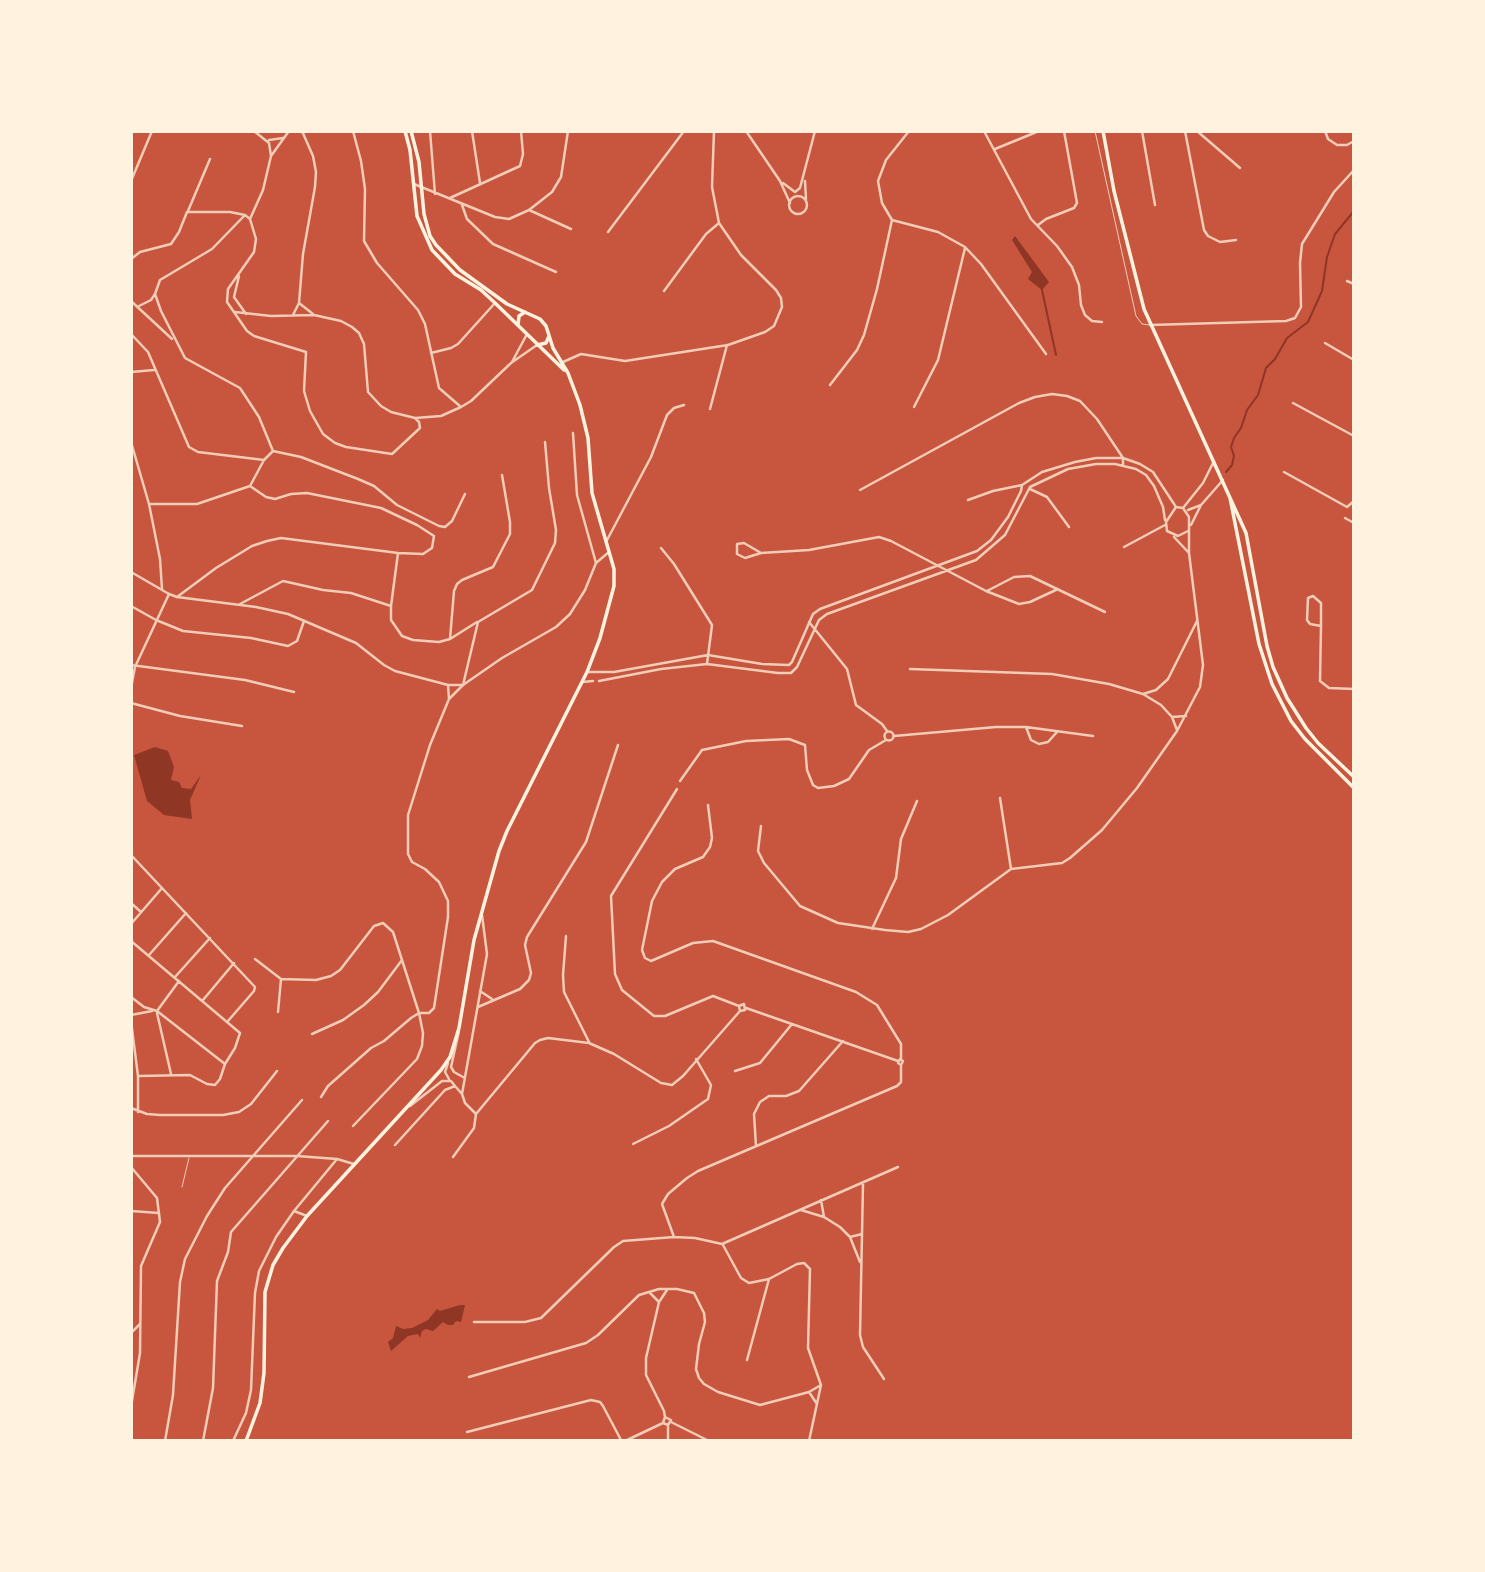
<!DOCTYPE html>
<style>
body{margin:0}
#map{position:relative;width:1485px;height:1572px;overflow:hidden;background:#c8553d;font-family:Ubuntu,sans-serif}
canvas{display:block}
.frame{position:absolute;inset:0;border:133px solid #fff3e0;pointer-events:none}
</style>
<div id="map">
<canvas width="1485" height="1572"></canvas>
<div class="frame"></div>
</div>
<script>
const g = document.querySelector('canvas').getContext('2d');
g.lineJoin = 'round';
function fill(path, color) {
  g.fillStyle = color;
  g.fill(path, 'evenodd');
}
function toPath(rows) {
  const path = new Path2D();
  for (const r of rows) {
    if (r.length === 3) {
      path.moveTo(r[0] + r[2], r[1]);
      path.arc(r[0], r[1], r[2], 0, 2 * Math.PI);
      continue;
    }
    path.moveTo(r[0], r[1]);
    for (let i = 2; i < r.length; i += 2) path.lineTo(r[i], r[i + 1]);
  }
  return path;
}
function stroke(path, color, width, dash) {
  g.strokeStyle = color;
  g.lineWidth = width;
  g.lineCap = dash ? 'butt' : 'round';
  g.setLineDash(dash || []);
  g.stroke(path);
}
fill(toPath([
 [1015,236,1049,282,1042,290,1028,279,1032,272,1012,240],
 [155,747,168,751,174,767,171,780,179,782,182,788,191,789,201,775,190,800,192,819,164,815,147,801,134,755],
 [460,1305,465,1305,461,1322,456,1321,453,1325,448,1325,443,1322,433,1331,426,1329,422,1331,420,1338,418,1334,408,1336,391,1351,388,1342,393,1338,396,1326,403,1329,412,1328,428,1320,437,1309,440,1311]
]), '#8f3625');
stroke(toPath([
 [1042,290,1056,355],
 [1226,472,1232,465,1234,456,1231,447,1234,438,1241,428,1247,410,1258,395,1266,368,1275,359,1287,338,1308,322,1322,291,1327,257,1335,234,1354,211]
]), '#8f3625', 2);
stroke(toPath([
 [1095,131,1136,316,1142,324,1150,325],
 [182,1187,189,1158]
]), '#f1ccb7', 1);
stroke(toPath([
 [254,131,269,143,271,156],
 [353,131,361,161,365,189,364,241,377,263,418,310,425,324,439,388,461,407],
 [430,131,435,194],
 [472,131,480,183],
 [746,131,780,181,790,203],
 [984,131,1031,219,1057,246,1072,267,1079,285,1081,305,1085,315,1092,321,1102,322],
 [1142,131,1155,205],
 [1185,131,1204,230,1208,236,1220,242,1236,240],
 [1197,131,1240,168],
 [1325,131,1328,139,1337,145,1347,145,1354,141],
 [269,140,283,138],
 [995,149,1039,131],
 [131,181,152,131],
 [805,181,806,199],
 [783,183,795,192,800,188,815,131],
 [414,184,495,217,509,219,529,210,552,192,561,177,568,131],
 [798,205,9],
 [450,198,520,166,523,154,521,131],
 [462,205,467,219,493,244,556,272],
 [529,210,571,229],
 [188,211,210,159],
 [245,215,212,249,160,280,155,294,161,311,185,358,240,388,259,417,273,451],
 [250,219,256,239,254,252,228,289,227,302,247,331,254,336,306,352,304,391,310,411,323,434,335,443,346,447,392,454,420,428,419,422,415,418],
 [250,219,263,190,271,156,289,131],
 [892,220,938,232,965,247,981,264,1046,354],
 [892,220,882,203,878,181,886,160,909,131],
 [1038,225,1046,219,1074,208,1077,203,1064,131],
 [608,232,684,131],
 [131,259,140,252,171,244,179,232,187,212,230,212,245,215,250,219],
 [239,276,234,297,246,314],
 [1347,281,1354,284],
 [664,291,706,234,719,223],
 [131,301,172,339],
 [299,303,313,314],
 [139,306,151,300,155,294],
 [235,312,271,316,314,315,341,321,352,327,359,333,364,344,368,392,381,406,391,412,415,418,441,416,461,407,471,401,511,363,537,345],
 [293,315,299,303,303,254,315,187,316,172,313,156,302,131],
 [1150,325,1286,321,1295,318,1301,307,1300,263,1302,244,1334,192,1354,170],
 [131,334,148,352,189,447,198,452,264,460],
 [1325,343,1354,360],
 [431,353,451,348,458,344,495,303],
 [512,362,527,334],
 [563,362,581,354,625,361,728,345,765,332,774,326,782,307,781,298,776,290,741,255,719,223,712,187,714,131],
 [131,372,154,370],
 [830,385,857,350,864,335,877,289,892,220],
 [1293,403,1354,436],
 [914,407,938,360,965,248],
 [710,409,727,345],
 [573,433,577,495,596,563],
 [131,442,149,504,160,559,162,589],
 [273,451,301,457,358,479,374,486,397,505,439,526,445,527,452,521,465,494],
 [1284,472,1347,507,1354,501],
 [250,486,264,460,273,451],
 [1030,489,1047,497,1069,527],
 [860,490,1019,403,1035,397,1052,394,1067,396,1080,401,1097,419,1123,458,1123,465],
 [968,500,993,491,1022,485],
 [149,504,197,504,250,486,266,497,275,499,291,494,307,493,381,508,417,525,434,536,432,548,423,554,398,553,281,538,267,541,252,546,216,568,177,597],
 [1183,508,1203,483,1214,461],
 [1188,510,1201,505],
 [1345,518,1354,523],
 [1191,525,1201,505,1223,480],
 [1174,537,1189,553],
 [606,542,651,457,667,415,674,408,684,405],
 [1124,547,1165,525],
 [661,548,674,564,712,625,707,664],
 [398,553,391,606,391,620,402,636,413,640,439,642,450,639,477,622],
 [761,553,744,543,737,544,737,554,745,558,761,553,809,550,879,537,891,541,986,591,1019,604,1030,602,1058,589],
 [987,591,1014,577,1030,576,1105,612],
 [1313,596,1321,603,1321,626,1310,624,1307,620,1308,598,1313,596],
 [240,604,283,581,323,590,351,593,391,606],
 [131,606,156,620,183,631,251,638,288,646,297,641,304,621],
 [809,622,847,669,856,705,882,724,887,731],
 [1321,626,1320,681,1329,688,1354,689],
 [450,639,454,591,457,584,462,580,493,567,510,534,510,522,502,475],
 [131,665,245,680,294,692],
 [910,669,1052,674,1109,684,1143,694,1161,705,1172,717,1177,730],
 [587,672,614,672,708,655,762,664,789,665,792,662,813,614,820,609,977,551,991,540,1008,517,1021,491,1022,485,1042,472,1075,462,1096,458,1123,458,1140,464,1153,472,1176,507],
 [599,681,661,669,707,664,778,673,791,673,797,667,819,620,827,614,976,560,1005,535,1030,487,1068,469,1096,464,1115,464,1136,469,1146,475,1154,486,1163,507,1165,520],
 [582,682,593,681],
 [448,685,449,699],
 [131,688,135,667,169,594],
 [1143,694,1156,690,1168,679,1197,621],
 [131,703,180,716,242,726],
 [1172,717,1186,716],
 [1026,727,1031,740,1039,744,1048,742,1057,732],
 [889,736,4.5],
 [894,736,996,727,1026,727,1093,736],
 [680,781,702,750,746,741,789,739,805,745,807,770,813,785,818,788,834,786,849,779,869,750,886,740],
 [677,789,611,896,615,974,622,990,654,1016,665,1016,713,996,739,1006,744,1004,745,1010,740,1011,739,1006],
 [1000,798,1011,869],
 [708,805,712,838,710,847,703,857,675,869,662,882,652,901,642,950,645,958,651,961,693,943,713,941,856,992,877,1005,901,1044,901,1059],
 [761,826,758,851,764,863,800,906,838,923,885,930,908,932,921,929,948,915,1011,869,1062,863,1070,858,1102,830,1137,788,1177,731,1200,687,1203,665,1189,553,1189,517,1183,508,1176,507,1166,522,1167,531,1178,536,1188,531],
 [131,855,255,987,254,991,228,1021],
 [131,903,141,912],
 [131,924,162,888],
 [872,929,896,878,901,839,917,801],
 [566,936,563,975,564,992,589,1042],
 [131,941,240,1033,235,1048,225,1064,220,1079,215,1085,207,1084,190,1075,138,1076],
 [149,955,186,913],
 [255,959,281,979,316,980,331,976,340,970,374,926,383,923,393,932,419,1013,423,1033,422,1046,417,1059,353,1126],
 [175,977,210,938],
 [480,991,492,999],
 [131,997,144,1007,157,1011,225,1064],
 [203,1000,234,963],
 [478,1007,520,989,529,980,531,973,525,945,527,937,586,842,618,745],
 [746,1008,898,1061],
 [157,1011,179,981],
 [278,1012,281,979],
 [157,1013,171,1074],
 [131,1015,152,1011],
 [131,1021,138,1076,138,1112],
 [459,1031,451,1067,454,1072,463,1077],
 [312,1034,343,1020,364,1005,378,992,402,960],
 [900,1059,903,1061,901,1065,898,1063,900,1059],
 [448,1063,445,1072,449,1079],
 [735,1071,760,1063,792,1024],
 [321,1097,328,1086,371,1048,384,1041,411,1018,419,1013,429,1013,434,1008,448,917,448,901,439,882,425,869,412,862,408,854,408,815,430,745,449,699,463,685,478,622,532,590,555,543,556,530,549,488,545,442],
 [410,1106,442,1081,451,1081,455,1086],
 [131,1108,147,1114,160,1115,223,1115,239,1112,251,1104,277,1071],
 [476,1114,465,1103,462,1094,487,954,482,915],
 [633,1144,669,1126,708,1099,711,1085,696,1059],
 [395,1145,445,1090,455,1086,462,1094],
 [756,1146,754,1114,760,1102,769,1096,786,1096,799,1091,843,1041],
 [453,1157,474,1128,476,1114,535,1043,540,1040,548,1038,589,1043,614,1054,661,1083,672,1085,683,1076,740,1011],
 [863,1184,860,1335,863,1347,884,1379],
 [821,1200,824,1217],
 [801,1210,824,1217,840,1227,850,1237,860,1262],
 [131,1211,159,1213],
 [294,1211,307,1216],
 [674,1237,662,1204,668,1194,687,1178,698,1171,897,1086,901,1082,901,1065],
 [850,1237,862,1234],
 [723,1245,741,1278,749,1283,769,1279,797,1264,804,1263,810,1269,808,1348,821,1385,809,1441],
 [650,1293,659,1302,646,1358,646,1375,664,1411,665,1417,663,1423,668,1425,671,1420,665,1417],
 [659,1302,667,1290],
 [474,1322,525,1322,541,1318,614,1247,623,1241,674,1237,695,1238,722,1244,898,1167],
 [131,1333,140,1324],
 [747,1360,769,1279],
 [469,1377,586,1343,598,1335,639,1295,659,1289,677,1289,694,1293,704,1313,705,1322,699,1344,696,1369,699,1378,704,1384,718,1392,760,1405,809,1392,821,1385],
 [809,1392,817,1404],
 [671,1422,709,1441],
 [467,1432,591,1400,600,1402,603,1406,621,1440],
 [165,1441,173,1395,180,1282,185,1259,207,1216,225,1188,302,1100],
 [203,1441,213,1388,217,1281,228,1252,231,1232,328,1121],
 [625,1441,663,1423],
 [668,1441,668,1427]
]), '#f1ccb7', 2.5);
stroke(toPath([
 [131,572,169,594,177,597,256,607,288,614,356,643,384,665,395,671,448,685,463,685,502,658,556,627,570,614,585,590,596,563,609,552],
 [131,1108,131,1109],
 [131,1156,297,1156,337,1159,354,1164],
 [131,1167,157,1198,160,1222,141,1266,140,1353,131,1407],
 [233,1441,246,1413,251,1390,255,1293,259,1271,276,1237,294,1211,337,1159]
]), '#f1ccb7', 2.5);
stroke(toPath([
 [1103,131,1114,191,1144,309,1246,533,1267,646,1273,667,1287,698,1306,728,1318,743,1354,777],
 [1230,498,1259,644,1272,684,1291,721,1305,739,1354,788]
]), '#fff3e0', 3.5);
stroke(toPath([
 [405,131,410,150,417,216,432,250,455,274,481,290,495,303,564,370],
 [518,325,519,316,525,312],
 [537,345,546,343,549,336],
 [246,1441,260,1403,264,1373,265,1292,273,1265,283,1248,307,1216,441,1070,450,1057,459,1028,474,940,499,851,507,831,587,672,600,638,614,586,614,569,592,493,588,438,580,405,568,373,553,348,546,326,540,319,507,304,460,270,436,245,430,236,424,214,419,162,411,131]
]), '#fff3e0', 3.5);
</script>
